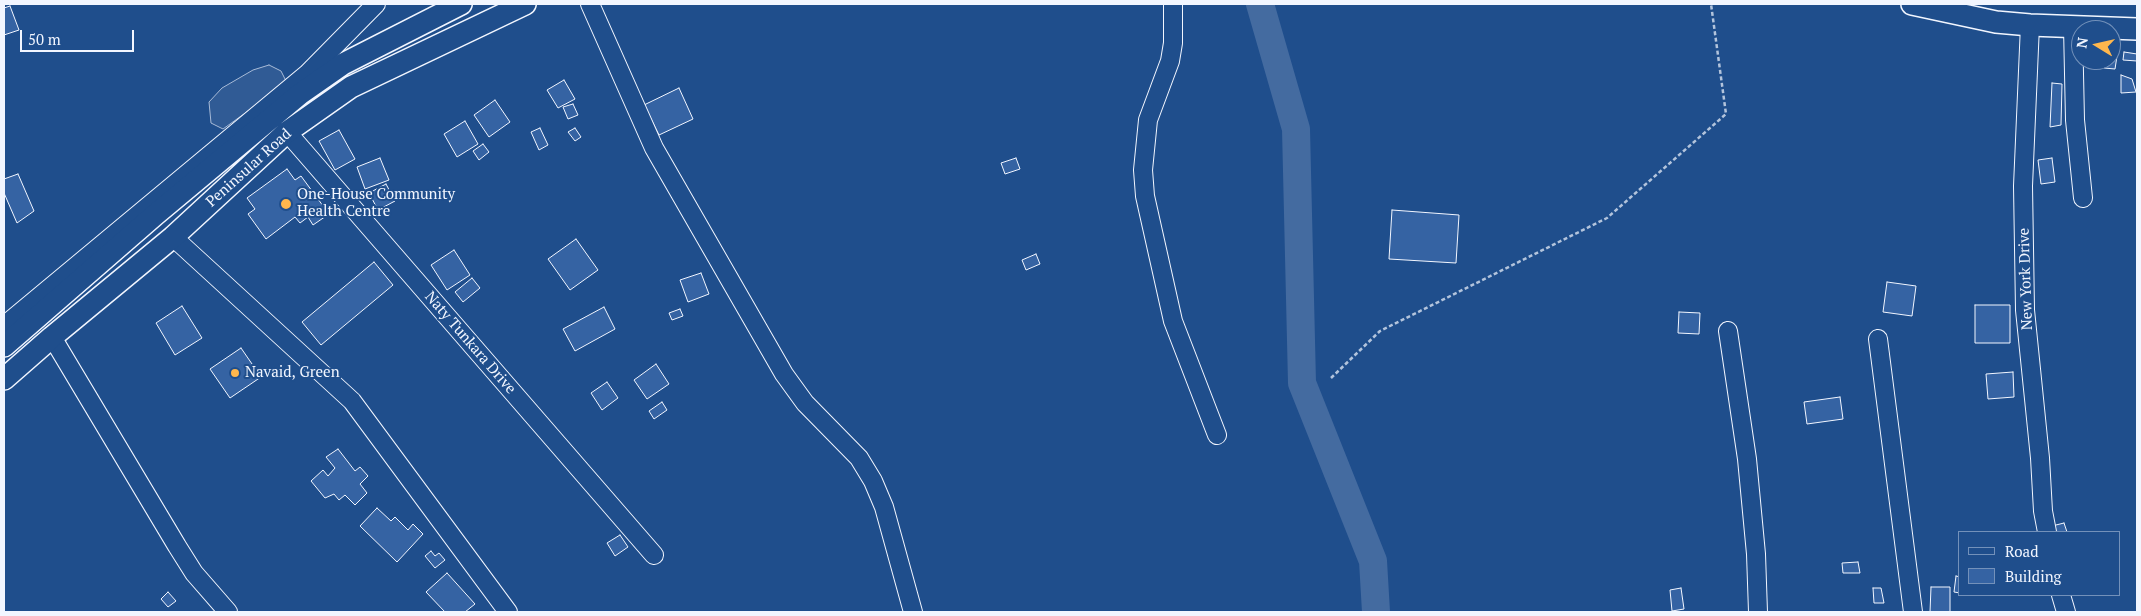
<!DOCTYPE html>
<style>
body{margin:0}
#map{position:relative;width:2141px;height:616px;overflow:hidden;background:#1f4e8c;font-family:"PT Serif",serif}
canvas{display:block}
.frame{position:absolute;inset:0;border:5px solid #f2f6ff;pointer-events:none}
.legend{position:absolute;left:1958px;top:531px;width:162px;height:65px;box-sizing:border-box;background:#1f4e8c;border:1px solid #7391ba;margin:0;padding:6px 9px;list-style:none;font-size:15px;color:#f2f6ff}
.legend li{display:flex;align-items:center;gap:10px;height:25px}
.legend b{width:25px;border:1px solid #7391ba}
.north{position:absolute;left:2071px;top:20px;width:50px;height:50px;box-sizing:border-box;background:#1f4e8c;border:1px solid #7391ba;border-radius:50%;rotate:279deg;font-size:14px;font-weight:700;line-height:20px;text-align:center;color:#f2f6ff}
.north::after{content:'';display:block;margin:auto;width:18px;height:22px;background:#ffb74d;clip-path:polygon(50% 0,100% 100%,50% 72%,0 100%)}
.scale{position:absolute;left:20px;top:30px;width:114px;height:22px;box-sizing:border-box;border:2px solid #f2f6ff;border-top:0;padding-left:6px;font-size:15px;line-height:18px;white-space:nowrap;color:#f2f6ff;-webkit-text-stroke:4px #1f4e8c;paint-order:stroke}
</style>
<div id="map">
<canvas width="2141" height="616"></canvas>
<div class="frame"></div>
<ul class="legend">
<li><b style="height:6px;background:#1f4e8c"></b>Road</li>
<li><b style="height:14px;background:#3563a3"></b>Building</li>
</ul>
<div class="north">N</div>
<div class="scale">50 m</div>
</div>
<script>
const g = document.querySelector('canvas').getContext('2d');
g.lineJoin = 'round';
function fill(path, color) {
  g.fillStyle = color;
  g.fill(path, 'evenodd');
}
function toPath(rows) {
  const path = new Path2D();
  for (const r of rows) {
    path.moveTo(r[0], r[1]);
    for (let i = 2; i < r.length; i += 2) path.lineTo(r[i], r[i + 1]);
  }
  return path;
}
function stroke(path, color, width, dash) {
  g.strokeStyle = color;
  g.lineWidth = width;
  g.lineCap = dash ? 'butt' : 'round';
  g.setLineDash(dash || []);
  g.stroke(path);
}
function label(font, color, halo, rows, align = 'center') {
  g.font = font + ' "PT Serif",serif';
  g.lineWidth = 4;
  g.setLineDash([]);
  g.textBaseline = 'middle';
  g.strokeStyle = halo;
  g.fillStyle = color;
  for (const [text, x, y, turn = 0] of rows) {
    g.save();
    g.translate(x, y);
    g.rotate((+turn || 0) * Math.PI / 180);
    g.textAlign = isNaN(turn) ? turn : align;
    if (halo) g.strokeText(text, 0, 0);
    g.fillText(text, 0, 0);
    g.restore();
  }
}
const built = toPath([
 [269,65,281,71,287,83,223,129,211,123,209,102,222,88,253,70,269,65]
]);
fill(built, '#305b95');
stroke(built, '#a8bbd7', 1);
stroke(toPath([
 [1260,4,1296,129,1302,383,1373,561,1376,612]
]), '#446ba0', 28);
const building = toPath([
 [10,6,19,30,4,35,4,8,10,6],
 [2124,52,2137,54,2137,61,2123,60,2124,52],
 [2111,55,2117,56,2115,69,2104,68,2106,60,2111,60,2111,55],
 [2121,75,2132,79,2136,92,2121,93,2121,75],
 [564,80,575,99,558,108,547,90,564,80],
 [2052,83,2062,84,2061,125,2050,127,2052,83],
 [679,88,693,119,659,135,644,105,679,88],
 [495,100,510,122,489,137,474,115,495,100],
 [573,104,578,115,568,119,563,107,573,104],
 [465,121,478,144,457,157,444,134,465,121],
 [540,128,548,145,539,150,531,132,540,128],
 [575,128,581,137,575,141,568,132,575,128],
 [339,130,355,159,335,170,319,141,339,130],
 [483,144,489,152,479,160,473,151,483,144],
 [380,158,389,180,365,189,357,167,380,158],
 [1016,158,1020,169,1005,174,1001,163,1016,158],
 [2052,158,2055,182,2041,184,2038,160,2052,158],
 [287,169,295,180,301,176,329,214,313,225,308,217,300,223,295,217,266,239,248,214,255,209,247,198,287,169],
 [18,174,34,211,17,223,4,193,4,179,18,174],
 [386,184,395,201,378,210,369,193,386,184],
 [1392,210,1459,215,1456,263,1389,259,1392,210],
 [576,239,598,270,570,290,548,259,576,239],
 [454,250,470,275,447,290,431,265,454,250],
 [1036,254,1040,264,1026,270,1022,260,1036,254],
 [374,262,393,285,321,345,302,322,374,262],
 [701,273,709,294,688,302,680,280,701,273],
 [472,278,480,288,463,302,455,292,472,278],
 [1887,282,1916,286,1912,316,1883,312,1887,282],
 [1975,305,2010,305,2010,343,1975,343,1975,305],
 [182,306,202,338,175,355,156,323,182,306],
 [604,307,615,329,575,351,563,329,604,307],
 [680,309,683,316,672,320,669,313,680,309],
 [1679,312,1700,313,1699,334,1678,333,1679,312],
 [241,348,261,377,230,398,210,369,241,348],
 [656,364,669,384,647,399,634,380,656,364],
 [2013,372,2014,397,1988,399,1986,374,2013,372],
 [607,382,618,398,602,410,591,393,607,382],
 [1840,397,1843,419,1807,424,1804,402,1840,397],
 [662,402,667,410,654,419,649,411,662,402],
 [338,449,355,471,360,467,368,476,360,484,367,493,355,505,345,495,339,500,334,494,325,498,311,481,323,470,328,476,335,468,326,457,338,449],
 [377,508,391,521,395,517,408,530,413,524,423,534,397,562,360,526,377,508],
 [2064,523,2067,532,2053,532,2052,526,2064,523],
 [620,535,628,547,615,556,607,543,620,535],
 [431,551,435,556,439,553,445,560,435,568,425,556,431,551],
 [1858,562,1860,573,1843,573,1842,563,1858,562],
 [447,573,475,604,465,612,445,612,426,592,447,573],
 [1956,576,1960,577,1960,593,1954,592,1956,576],
 [1931,587,1950,587,1950,612,1930,612,1931,587],
 [1681,588,1684,609,1672,611,1670,590,1681,588],
 [1873,588,1881,588,1884,603,1874,603,1873,588],
 [168,592,176,601,168,607,161,599,168,592]
]);
fill(building, '#3563a3');
stroke(building, '#f2f6ff', 1);
const minor = toPath([
 [590,4,654,148,784,374,805,403,859,458,873,481,884,507,913,612],
 [1173,4,1173,43,1170,61,1148,120,1143,170,1145,196,1173,321,1217,435],
 [2030,25,2023,186,2025,310,2040,458,2043,511,2047,532],
 [2073,27,2075,120,2083,198],
 [303,85,307,74,376,4],
 [287,132,654,555],
 [173,237,352,401,508,612],
 [4,326,307,74],
 [1728,331,1747,459,1756,554,1758,612],
 [52,337,177,546,194,573,228,612],
 [1878,339,1913,612],
 [2061,595,2066,612]
]);
const major = toPath([
 [1912,4,1996,22,2030,25,2137,29],
 [4,346,156,214,300,94,343,64,461,4],
 [4,379,52,337,173,237,287,132,351,87,525,4]
]);
stroke(minor, '#f2f6ff', 20);
stroke(major, '#f2f6ff', 24);
stroke(toPath([
 [1331,378,1380,331,1607,218,1726,114,1711,4]
]), '#b3c4dc', 2.5, [4, 2.5]);
stroke(minor, '#1f4e8c', 18);
stroke(major, '#1f4e8c', 21);
for (const [x, y, r, color] of [
 [286,204,6,"#ffb74d"],
 [235,373,5,"#ffb74d"]
]) {
  const dot = new Path2D();
  dot.arc(x, y, r, 0, 2 * Math.PI);
  g.fillStyle = color;
  g.fill(dot);
  stroke(dot, '#1f4e8c', 2);
}
label('15px', '#f2f6ff', '#1f4e8c', [
 ["Peninsular Road",249,168,-42],
 ["New York Drive",2026,279,-92],
 ["Naty Tunkara Drive",470,343,49]
]);
label('15px', '#f2f6ff', '#1f4e8c', [
 ["One-House Community",297,195],
 ["Health Centre",297,212],
 ["Navaid, Green",245,373]
], 'left');
</script>
